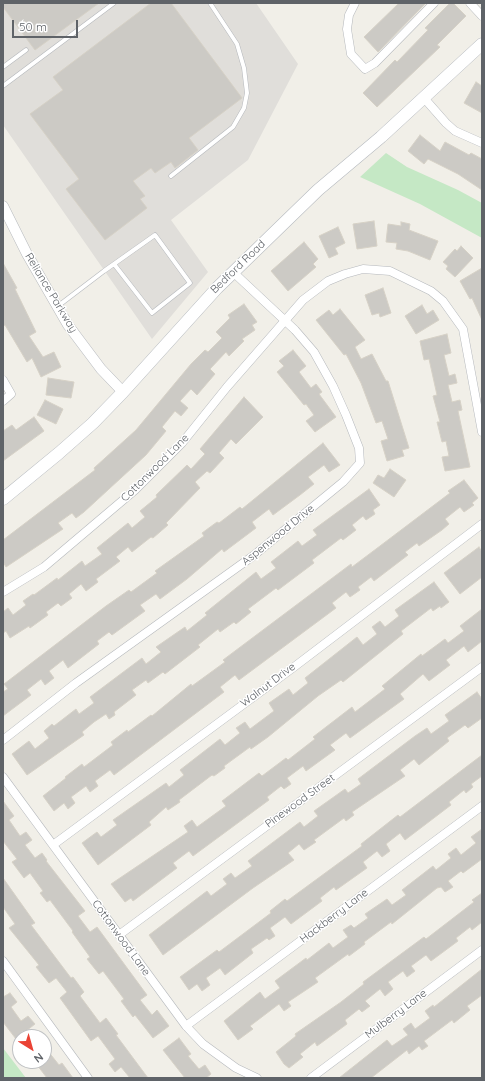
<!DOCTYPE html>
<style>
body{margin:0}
#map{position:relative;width:485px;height:1081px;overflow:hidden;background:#f1efe8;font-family:Quicksand,sans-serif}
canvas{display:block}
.frame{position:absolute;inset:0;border:4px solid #5f6368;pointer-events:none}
.north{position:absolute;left:12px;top:1029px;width:40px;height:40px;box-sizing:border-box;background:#fff;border:1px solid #bfc1c3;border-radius:50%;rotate:143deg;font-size:11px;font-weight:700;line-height:16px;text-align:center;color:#5f6368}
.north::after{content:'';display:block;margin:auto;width:14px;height:18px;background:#ea4335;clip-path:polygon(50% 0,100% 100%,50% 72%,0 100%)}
.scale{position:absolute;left:12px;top:20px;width:66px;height:18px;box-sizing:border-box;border:2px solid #5f6368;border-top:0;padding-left:5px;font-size:12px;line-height:14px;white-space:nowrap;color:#5f6368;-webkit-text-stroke:3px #fff;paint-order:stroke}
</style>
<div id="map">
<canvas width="485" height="1081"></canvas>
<div class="frame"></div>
<div class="north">N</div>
<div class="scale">50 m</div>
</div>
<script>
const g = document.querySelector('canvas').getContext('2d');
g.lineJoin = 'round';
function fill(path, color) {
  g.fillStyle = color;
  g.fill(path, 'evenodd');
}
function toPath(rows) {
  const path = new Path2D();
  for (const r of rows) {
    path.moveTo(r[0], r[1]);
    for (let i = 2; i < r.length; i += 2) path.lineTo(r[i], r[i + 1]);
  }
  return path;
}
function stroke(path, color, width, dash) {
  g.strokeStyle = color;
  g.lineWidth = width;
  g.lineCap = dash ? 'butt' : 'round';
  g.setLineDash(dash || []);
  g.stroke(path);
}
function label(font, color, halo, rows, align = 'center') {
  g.font = font + ' Quicksand,sans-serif';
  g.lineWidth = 3;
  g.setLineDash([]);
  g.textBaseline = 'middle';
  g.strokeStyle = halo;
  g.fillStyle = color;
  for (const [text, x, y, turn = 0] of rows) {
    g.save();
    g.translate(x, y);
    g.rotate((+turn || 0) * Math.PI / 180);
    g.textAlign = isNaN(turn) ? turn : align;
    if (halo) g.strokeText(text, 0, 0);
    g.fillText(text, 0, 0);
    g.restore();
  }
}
fill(toPath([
 [3,3,256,3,298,64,248,160,171,220,208,272,152,339,3,125]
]), '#e0deda');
fill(toPath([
 [386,153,407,167,458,190,482,203,482,238,420,204,360,177],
 [3,1048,26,1078,3,1078]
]), '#c5e8c5');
const building = toPath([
 [3,3,99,3,35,50,3,7,3,3],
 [151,3,171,3,242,98,189,138,198,150,175,168,171,162,155,173,151,168,133,181,145,196,140,199,147,208,105,240,66,189,79,179,30,114,63,90,53,77,151,3],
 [399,3,426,3,378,52,364,37,399,3],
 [450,3,453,3,466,16,437,45,440,47,377,107,363,93,395,60,397,62,428,30,425,28,450,3],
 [476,82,482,86,482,113,464,103,476,82],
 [420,135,440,151,445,142,469,155,471,153,482,159,482,190,458,174,428,159,424,164,408,151,420,135],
 [374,221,377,246,357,249,353,224,374,221],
 [401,222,410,224,409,230,438,241,430,260,408,251,396,249,397,243,386,242,388,224,401,226,401,222],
 [338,227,345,243,335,248,338,254,329,258,319,236,338,227],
 [304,242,318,259,313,264,316,267,288,291,271,271,304,242],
 [461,246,473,258,455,277,446,269,448,266,443,262,455,249,457,251,461,246],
 [3,263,17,288,15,289,36,332,29,336,43,357,54,352,61,367,41,377,32,358,27,362,5,325,3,326,3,263],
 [482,268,482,320,472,298,470,299,460,281,482,268],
 [383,288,391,313,380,317,379,313,372,315,365,295,383,288],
 [244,304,257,322,252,325,255,330,242,339,244,341,229,356,226,352,210,369,215,374,197,395,191,389,180,401,188,408,181,416,175,411,162,427,166,431,146,455,84,512,76,518,72,513,58,523,63,529,6,567,3,562,3,540,95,470,94,468,136,430,191,364,205,350,208,352,222,338,216,332,230,318,228,315,244,304],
 [422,305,427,314,433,310,439,320,416,334,405,316,422,305],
 [340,309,365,340,355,347,361,359,372,354,386,381,388,381,409,448,402,450,404,456,387,461,381,441,388,439,382,421,376,423,361,383,346,354,344,355,316,320,329,310,333,315,340,309],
 [447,334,451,353,444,355,449,376,455,374,457,383,448,385,452,402,460,400,462,410,458,411,470,467,445,471,442,457,449,456,446,441,442,442,437,422,440,422,433,396,437,395,429,359,424,360,420,341,447,334],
 [293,350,306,366,299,372,311,388,316,384,322,392,319,394,336,417,315,432,306,421,314,415,306,404,304,405,277,372,284,366,279,361,293,350],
 [48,378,74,382,71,398,46,395,48,378],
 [244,397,263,417,236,444,231,439,219,453,224,458,210,473,207,471,195,482,200,488,166,523,168,525,153,538,151,537,132,552,128,547,116,557,120,561,96,579,98,582,86,591,81,584,69,594,72,598,61,606,58,603,46,612,48,615,30,628,29,626,10,638,6,631,3,633,3,612,8,608,13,615,26,605,23,601,33,594,34,595,57,578,58,580,82,561,85,566,102,554,97,548,128,523,132,528,145,517,140,511,157,497,156,495,187,465,191,469,205,454,200,449,244,397],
 [45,400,63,409,56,424,37,415,45,400],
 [34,417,44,431,3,461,3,431,12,425,16,430,34,417],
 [323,443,340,465,329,472,324,465,308,477,314,484,300,495,273,515,269,509,252,522,256,528,224,552,222,549,187,579,160,599,156,594,140,605,145,611,112,635,109,632,97,641,99,644,68,668,63,660,49,671,54,678,45,685,41,679,27,690,31,695,3,716,3,692,8,689,4,684,106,606,129,590,131,592,157,573,155,571,204,536,202,533,217,522,219,523,240,507,242,509,323,443],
 [390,469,406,480,394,497,373,483,378,475,384,478,390,469],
 [464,480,478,498,472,503,474,505,464,512,460,507,445,519,449,524,442,530,419,546,417,543,405,552,408,555,374,581,371,577,358,587,360,590,350,597,346,592,332,603,336,608,239,680,235,675,220,687,224,692,114,775,110,770,95,781,98,786,90,792,86,786,71,797,75,803,68,809,64,803,54,811,43,796,66,778,65,777,82,764,84,767,113,745,111,742,127,730,128,732,151,715,152,716,191,684,192,686,225,662,223,660,351,564,352,567,376,549,450,493,448,491,464,480],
 [369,489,380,505,373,510,375,514,366,520,363,516,352,525,356,530,343,540,341,538,312,560,314,563,278,590,276,588,248,609,251,612,236,624,234,622,220,632,218,629,198,645,200,647,165,674,163,672,148,683,146,680,132,690,136,695,114,712,115,715,109,719,106,714,94,722,82,732,84,735,27,775,12,754,29,741,35,749,49,738,44,731,52,724,54,726,76,709,79,714,94,703,90,697,142,658,146,664,161,652,156,647,185,627,187,631,207,615,205,613,256,572,261,579,276,568,271,562,298,541,302,546,317,535,313,530,369,489],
 [479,547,482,552,482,577,460,594,444,573,479,547],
 [434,582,449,602,441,608,440,606,433,611,431,608,401,631,403,634,343,682,341,680,318,696,268,737,251,749,250,747,224,766,225,768,214,776,212,775,179,800,180,802,168,810,166,807,149,822,151,825,98,865,82,843,97,832,101,837,117,825,113,820,166,783,169,787,184,775,180,770,220,739,225,745,240,733,236,728,245,722,250,729,274,711,269,703,289,689,293,695,308,683,305,678,357,637,363,645,377,634,372,627,380,621,385,627,399,616,395,610,434,582],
 [482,609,482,641,468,652,464,646,446,660,450,665,429,681,423,674,400,694,404,699,350,738,346,733,330,745,335,750,306,771,303,766,287,778,291,784,284,789,281,786,267,797,269,800,193,856,189,851,173,863,177,868,133,901,131,898,125,902,111,884,188,832,184,826,192,820,197,827,226,806,222,801,259,773,262,776,286,758,288,760,315,739,313,737,352,707,355,712,385,689,382,686,421,654,422,656,445,639,448,643,464,631,460,626,482,609],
 [477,692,482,699,482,718,468,728,465,725,447,738,449,741,419,765,414,759,400,770,405,776,352,812,354,815,346,821,344,818,314,840,316,842,304,850,299,844,288,853,294,860,253,888,163,955,149,935,207,891,211,896,227,884,223,879,231,873,235,878,252,866,248,861,300,822,304,827,318,816,314,811,345,789,348,793,361,784,358,779,415,736,427,728,431,734,449,721,445,715,477,692],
 [482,755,482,776,471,784,473,787,466,793,464,790,449,802,451,805,405,840,400,833,386,844,390,851,382,857,377,851,363,862,367,868,336,890,334,887,320,898,322,901,291,924,285,917,270,928,275,936,269,940,267,938,251,949,253,953,225,975,220,968,206,978,210,985,202,991,197,984,189,990,180,977,217,950,219,952,271,913,270,911,285,899,287,901,362,846,361,844,398,815,400,817,482,755],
 [3,801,14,816,9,820,20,836,26,832,32,840,25,845,35,858,42,853,47,860,46,861,85,911,78,916,90,932,97,927,147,995,140,1000,152,1015,157,1010,169,1026,153,1038,135,1015,133,1017,121,1001,124,999,103,971,99,974,87,959,90,957,72,932,73,931,50,900,47,902,40,893,43,891,30,873,24,878,12,862,17,859,3,841,3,801],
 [482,829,482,859,463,873,461,871,448,881,453,887,445,892,441,887,437,888,392,924,391,922,364,942,365,944,349,956,348,954,315,978,318,982,288,1002,291,1006,284,1011,279,1004,250,1026,253,1029,238,1040,224,1021,260,992,265,999,280,988,275,981,306,958,307,960,329,943,333,948,348,937,343,930,351,925,354,928,368,918,365,914,387,899,392,905,406,895,402,890,433,866,436,870,451,858,448,854,456,848,461,855,476,843,471,837,482,829],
 [3,878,35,923,31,925,71,978,73,977,84,992,80,996,100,1023,106,1018,118,1034,116,1035,148,1078,130,1078,121,1067,115,1072,109,1064,115,1059,98,1036,91,1041,60,998,67,992,56,978,49,983,36,967,39,965,9,928,15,924,3,907,3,878],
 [482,893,482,922,472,930,470,927,456,938,458,941,431,961,426,955,411,966,415,971,407,977,403,971,388,982,393,989,385,996,380,989,365,1001,370,1006,362,1012,359,1009,345,1020,347,1024,317,1046,315,1042,300,1054,303,1057,289,1068,284,1064,276,1052,296,1036,295,1034,341,1002,364,984,363,982,424,937,426,939,452,919,474,902,472,900,482,893],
 [482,969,482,995,467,1006,470,1010,454,1023,452,1020,424,1041,428,1046,422,1050,419,1046,409,1054,407,1050,371,1078,339,1078,387,1040,392,1046,408,1035,403,1029,411,1023,415,1029,430,1018,425,1011,433,1005,434,1007,482,969],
 [10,993,17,1002,11,1007,21,1021,28,1016,35,1024,16,1039,3,1022,3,997,10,993],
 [179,1038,191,1054,188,1056,199,1069,205,1065,211,1074,206,1078,185,1078,163,1050,179,1038],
 [44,1046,59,1065,62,1063,73,1078,47,1078,34,1061,44,1061,44,1046]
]);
fill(building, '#cccac5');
stroke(building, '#d6d1c6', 1);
const service = toPath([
 [3,67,26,50],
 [3,86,114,3],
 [171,176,233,127,244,108,247,93,244,68,237,44,210,3],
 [58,306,104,271,114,264,155,235,190,283,152,313,114,264]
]);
const minor = toPath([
 [355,3,349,15,347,29,351,54,365,69,375,63,434,3],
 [470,3,482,16],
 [424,98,446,123,455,131,482,143],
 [3,380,11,394,3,401],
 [3,592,44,567,135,490,182,443,227,387,303,300,328,281,345,274,363,269,390,271,431,291,443,301,463,329,482,432],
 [3,740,76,683,253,556,343,482,360,463,359,448,346,415,333,386,314,352,295,330,234,273],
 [3,777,186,1026,203,1044,236,1068,257,1078],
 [53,845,294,667,482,524],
 [119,935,482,667],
 [3,961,88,1078],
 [186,1026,482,806],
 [311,1078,482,950]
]);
const tertiary = toPath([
 [3,206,27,254,68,325,101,369,123,392]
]);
const secondary = toPath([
 [3,499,59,453,93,423,123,392,217,288,318,190,381,137,482,44]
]);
stroke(service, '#b5b8bc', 5);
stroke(minor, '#b5b8bc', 9);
stroke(tertiary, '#b5b8bc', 11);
stroke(secondary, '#b6babf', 13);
stroke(service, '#fff', 4);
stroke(minor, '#fff', 8);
stroke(tertiary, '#fff', 10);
stroke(secondary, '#fff', 12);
label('11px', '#5f6368', '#fff', [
 ["Bedford Road",238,267,-44],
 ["Reliance Parkway",51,293,59],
 ["Cottonwood Lane",155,468,-45],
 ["Aspenwood Drive",278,535,-39],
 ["Walnut Drive",268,685,-37],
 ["Pinewood Street",300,801,-36],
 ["Hackberry Lane",334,916,-37],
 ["Cottonwood Lane",121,938,54],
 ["Mulberry Lane",396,1014,-37]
]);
</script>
